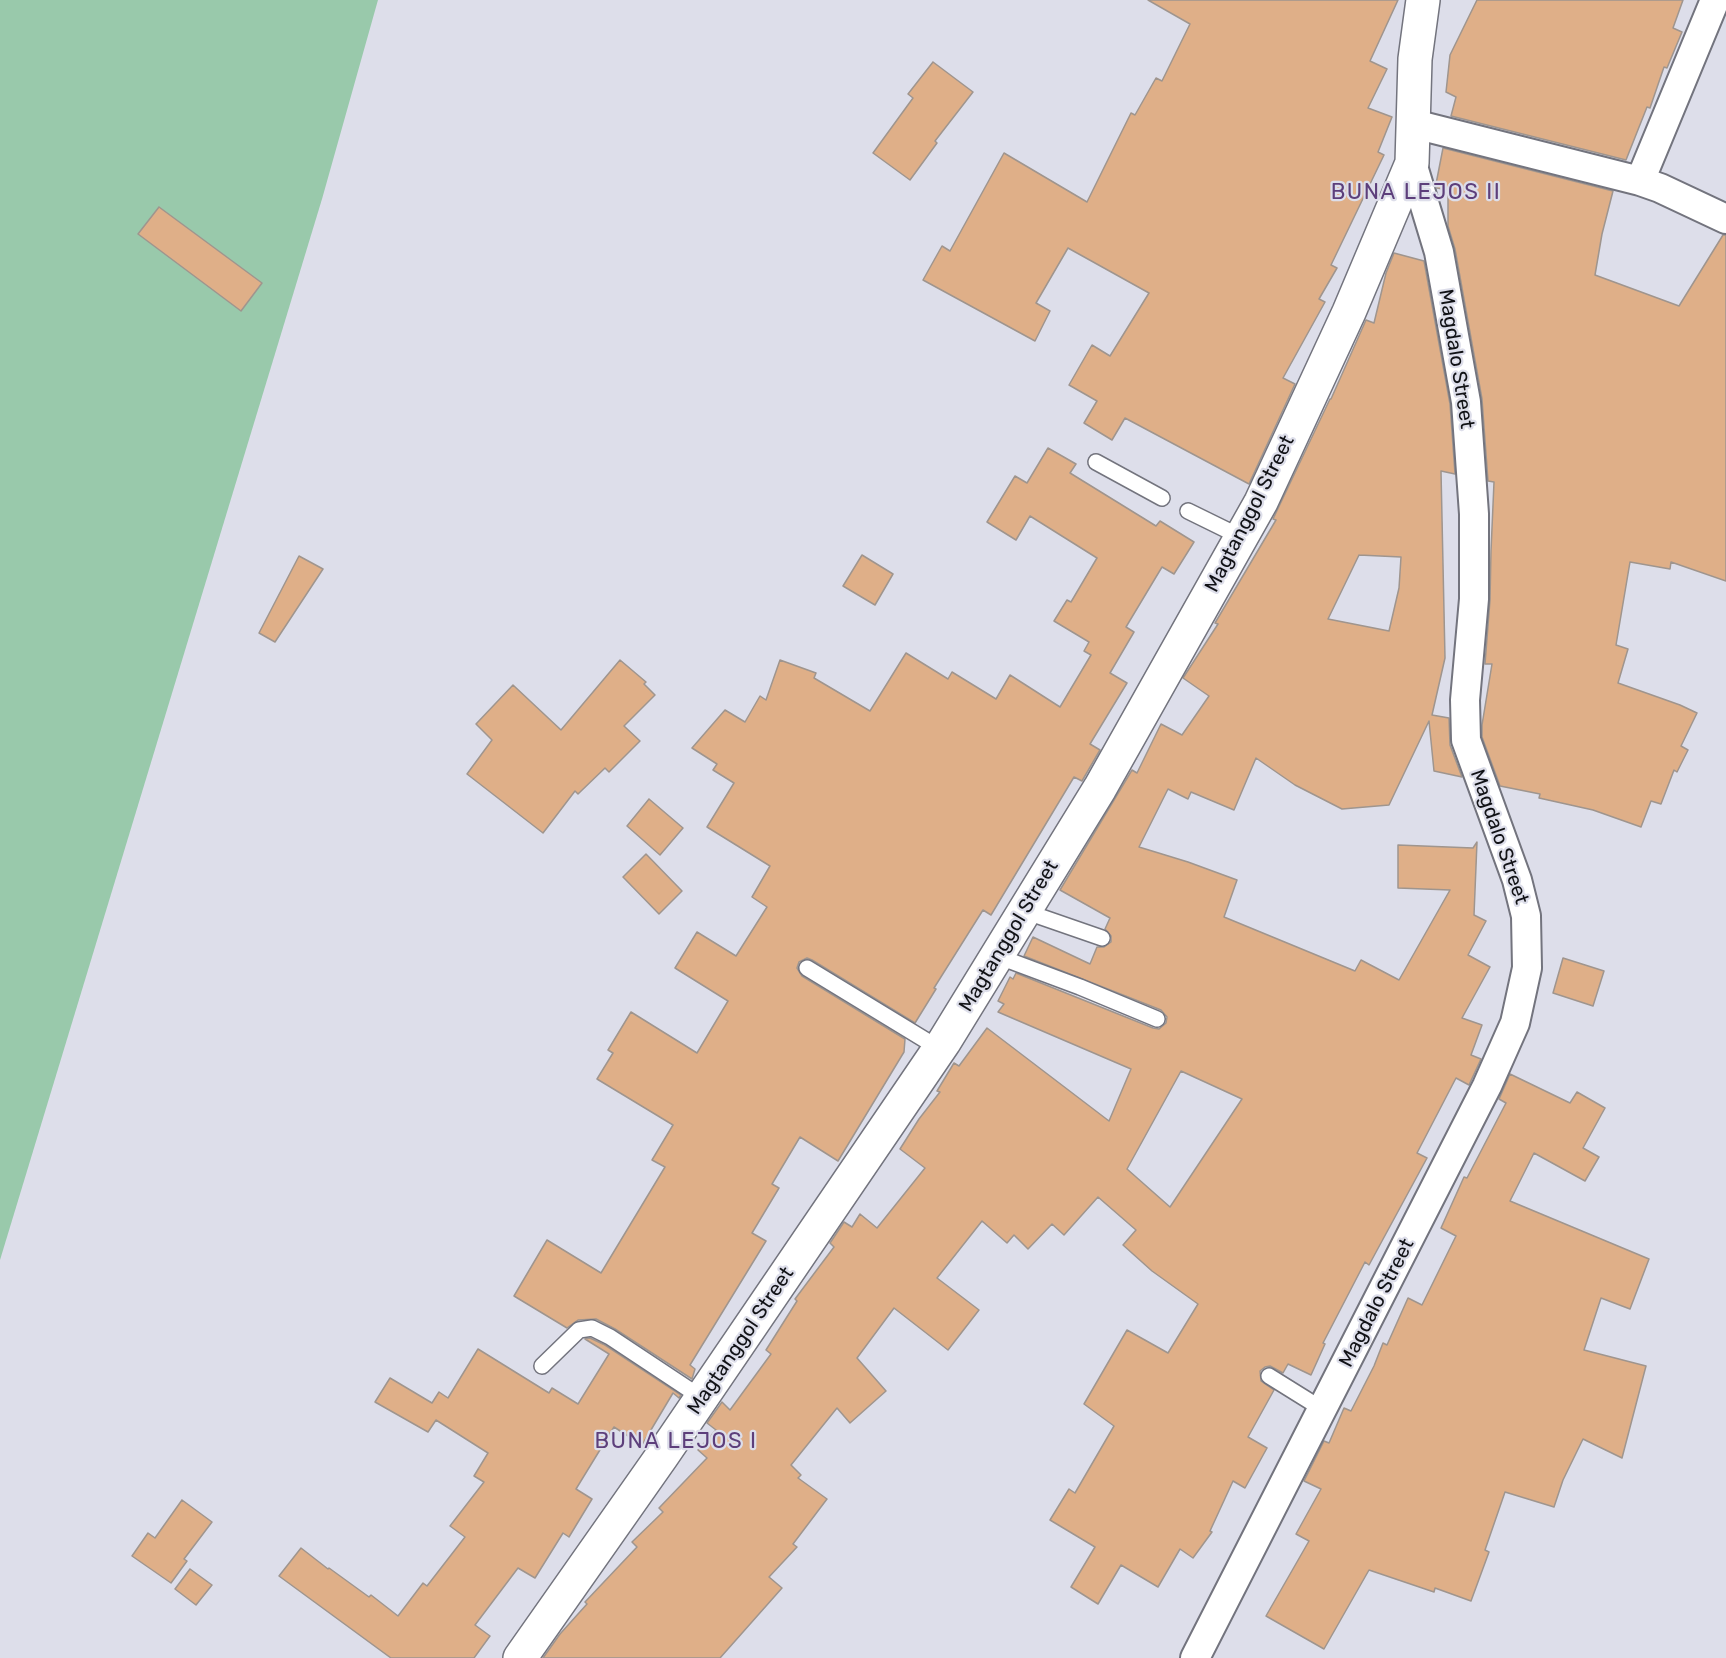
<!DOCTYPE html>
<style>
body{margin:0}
canvas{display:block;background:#dddeea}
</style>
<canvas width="1726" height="1658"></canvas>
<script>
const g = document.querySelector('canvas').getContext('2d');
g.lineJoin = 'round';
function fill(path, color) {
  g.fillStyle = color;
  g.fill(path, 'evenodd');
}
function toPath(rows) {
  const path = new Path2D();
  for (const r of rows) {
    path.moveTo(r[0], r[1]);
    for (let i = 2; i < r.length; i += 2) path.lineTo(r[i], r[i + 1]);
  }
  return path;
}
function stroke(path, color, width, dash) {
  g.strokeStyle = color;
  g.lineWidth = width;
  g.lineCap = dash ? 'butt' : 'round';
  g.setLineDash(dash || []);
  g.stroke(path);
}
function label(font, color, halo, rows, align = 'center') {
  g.font = font + ' Rubik,sans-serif';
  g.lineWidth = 4.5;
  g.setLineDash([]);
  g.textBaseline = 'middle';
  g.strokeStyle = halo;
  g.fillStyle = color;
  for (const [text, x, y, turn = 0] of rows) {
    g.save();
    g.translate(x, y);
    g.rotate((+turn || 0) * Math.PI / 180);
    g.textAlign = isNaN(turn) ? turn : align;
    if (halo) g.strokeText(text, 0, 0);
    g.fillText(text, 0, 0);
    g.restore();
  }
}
fill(toPath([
 [0,0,378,0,322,199,0,1260]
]), '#99c9ab');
const building = toPath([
 [1148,0,1398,0,1370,61,1387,69,1368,108,1392,117,1378,152,1384,155,1331,265,1337,268,1319,299,1325,302,1283,378,1295,384,1249,484,1125,418,1112,440,1084,423,1097,401,1069,385,1092,345,1110,356,1149,293,1068,248,1036,303,1050,311,1035,341,923,280,942,246,950,251,1004,153,1087,202,1131,113,1135,115,1156,78,1162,81,1190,24,1148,0],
 [1477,0,1683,0,1673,28,1682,32,1667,68,1664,67,1650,108,1647,107,1626,160,1451,116,1456,97,1446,92,1450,55,1477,0],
 [933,62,973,92,935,141,937,143,910,180,873,153,913,98,908,94,933,62],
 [1443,148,1613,191,1602,234,1595,275,1679,306,1723,235,1726,235,1726,581,1671,562,1670,569,1630,562,1616,645,1628,649,1618,683,1680,705,1697,713,1681,746,1688,750,1677,772,1674,770,1661,804,1651,801,1641,827,1593,810,1539,798,1540,794,1500,786,1482,737,1482,725,1492,664,1485,664,1490,600,1491,551,1494,482,1488,481,1482,399,1455,249,1448,226,1448,190,1437,188,1436,184,1443,148],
 [159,207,262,283,241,311,138,234,159,207],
 [1394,253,1424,261,1450,404,1455,474,1441,471,1445,658,1432,715,1449,718,1450,745,1462,777,1434,771,1429,721,1389,805,1342,809,1295,785,1256,758,1234,810,1191,792,1188,799,1168,789,1139,847,1188,862,1237,880,1224,917,1355,971,1361,960,1399,980,1450,890,1398,888,1398,845,1473,848,1477,842,1474,915,1486,921,1468,955,1490,967,1462,1018,1482,1025,1471,1055,1481,1059,1469,1085,1456,1078,1417,1153,1427,1158,1369,1265,1365,1262,1323,1343,1325,1344,1311,1375,1288,1364,1283,1373,1270,1366,1265,1367,1260,1371,1261,1381,1274,1390,1248,1437,1267,1448,1245,1488,1233,1481,1210,1531,1212,1532,1193,1558,1180,1549,1158,1587,1121,1565,1098,1604,1071,1587,1095,1547,1050,1520,1069,1489,1075,1493,1114,1426,1084,1404,1127,1330,1168,1353,1198,1304,1152,1271,1123,1245,1136,1230,1098,1197,1064,1235,1052,1224,1028,1249,1014,1235,1007,1243,982,1221,937,1278,979,1310,948,1350,894,1308,857,1358,886,1391,850,1423,837,1408,791,1465,801,1475,798,1478,827,1499,793,1544,797,1547,769,1577,782,1588,720,1658,543,1658,560,1634,587,1604,585,1602,637,1547,632,1542,663,1512,659,1508,707,1458,698,1450,716,1430,707,1423,722,1402,730,1410,771,1354,766,1350,797,1301,795,1299,834,1247,830,1243,844,1222,852,1227,860,1214,877,1228,925,1168,900,1149,919,1119,940,1092,937,1091,954,1063,959,1066,987,1028,1109,1121,1131,1069,998,1012,1004,1004,998,1001,1010,977,1013,979,1016,973,1153,1028,1159,1029,1166,1023,1167,1017,1161,1010,1024,956,1033,937,1090,964,1097,947,1104,947,1111,942,1111,936,1105,929,1110,918,1060,890,1132,770,1137,773,1161,724,1182,735,1209,696,1183,678,1218,624,1215,623,1276,520,1273,519,1330,399,1331,399,1366,320,1374,323,1386,273,1394,253],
 [1359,555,1401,557,1399,588,1389,631,1328,619,1359,555],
 [1181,1071,1242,1099,1170,1207,1127,1169,1181,1071],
 [1048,448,1076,464,1070,473,1156,526,1160,521,1194,542,1174,574,1162,567,1126,627,1134,632,1110,673,1127,683,1090,744,1100,750,1082,781,1074,777,991,915,983,910,934,988,936,989,915,1023,812,960,807,958,799,962,797,968,802,976,905,1039,904,1052,838,1161,800,1137,772,1184,779,1188,752,1233,766,1241,690,1365,695,1369,692,1379,615,1329,596,1319,578,1320,567,1328,514,1296,547,1240,601,1273,665,1167,652,1160,673,1125,597,1079,613,1053,608,1050,631,1012,697,1053,728,1001,675,968,697,932,736,956,767,907,752,897,770,866,707,827,734,783,713,770,717,764,692,748,725,710,745,722,760,696,766,700,780,660,816,673,814,678,870,711,906,653,948,679,952,672,996,699,1010,675,1060,707,1091,655,1084,651,1089,642,1054,621,1067,600,1071,602,1097,558,1030,516,1016,540,987,522,1015,476,1027,483,1048,448],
 [862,555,893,574,875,605,843,586,862,555],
 [299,556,323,569,275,642,259,633,299,556],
 [620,660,646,682,644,684,655,695,624,726,640,741,609,772,605,768,578,794,575,791,543,833,467,774,492,740,476,724,513,685,561,730,620,660],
 [649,799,683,828,660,855,627,826,649,799],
 [646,854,682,891,659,914,623,877,646,854],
 [1563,958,1604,971,1593,1006,1553,993,1563,958],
 [1510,1074,1570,1103,1577,1092,1605,1108,1583,1148,1599,1157,1585,1181,1534,1153,1510,1201,1649,1259,1630,1309,1601,1298,1584,1350,1646,1366,1622,1458,1583,1439,1563,1480,1554,1507,1505,1492,1485,1550,1489,1552,1471,1601,1435,1588,1434,1592,1369,1570,1324,1649,1266,1616,1309,1541,1296,1534,1321,1489,1304,1481,1324,1441,1329,1443,1344,1408,1351,1411,1374,1366,1383,1343,1387,1345,1408,1298,1422,1305,1456,1236,1441,1228,1464,1177,1467,1178,1506,1103,1499,1099,1510,1074],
 [590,1338,605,1345,681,1395,679,1398,673,1393,642,1445,614,1427,576,1489,592,1499,569,1537,563,1533,535,1578,518,1568,475,1625,490,1636,474,1658,391,1658,279,1576,301,1548,328,1569,329,1568,369,1597,371,1595,398,1616,423,1583,427,1586,465,1537,450,1526,484,1482,474,1476,488,1453,436,1420,428,1432,375,1402,390,1378,432,1403,439,1392,448,1398,478,1349,549,1393,552,1388,578,1404,609,1354,585,1339,590,1338],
 [182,1500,212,1522,184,1559,187,1561,171,1583,132,1556,148,1533,155,1538,182,1500],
 [190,1569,212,1585,196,1605,175,1589,190,1569]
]);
fill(building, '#dfaf88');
stroke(building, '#9f958e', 1.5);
const service = toPath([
 [1096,462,1162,498],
 [1188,511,1241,537],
 [1024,911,1102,938],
 [997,956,1080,987,1157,1019],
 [807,968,940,1049],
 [542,1366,579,1330,592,1328,610,1337,702,1398],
 [1269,1376,1322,1409]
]);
const minor = toPath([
 [1414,124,1640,181,1660,188,1726,219],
 [1640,181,1715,0],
 [1195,1658,1487,1086,1515,1023,1527,968,1526,916,1517,880,1466,740,1465,700,1474,599,1474,514,1466,402,1439,252,1412,163]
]);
const tertiary = toPath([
 [520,1658,662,1456,944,1042,1100,788,1261,502,1349,312,1412,163,1415,59,1423,0]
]);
stroke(service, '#73747e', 18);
stroke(minor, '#73747e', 32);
stroke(tertiary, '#73747e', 36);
stroke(service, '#fff', 15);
stroke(minor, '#fff', 28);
stroke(tertiary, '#fff', 33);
label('20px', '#111216', '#dddeea', [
 ["Magdalo Street",1456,359,81],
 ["Magtanggol Street",1250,514,-63],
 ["Magdalo Street",1499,837,71],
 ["Magtanggol Street",1009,936,-59],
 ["Magdalo Street",1377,1303,-63],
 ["Magtanggol Street",741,1341,-56]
]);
g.letterSpacing = '1.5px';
label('22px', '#5d3f7b', '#dddeea', [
 ["BUNA LEJOS II",1416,193],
 ["BUNA LEJOS I",676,1442]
]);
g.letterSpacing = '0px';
</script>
